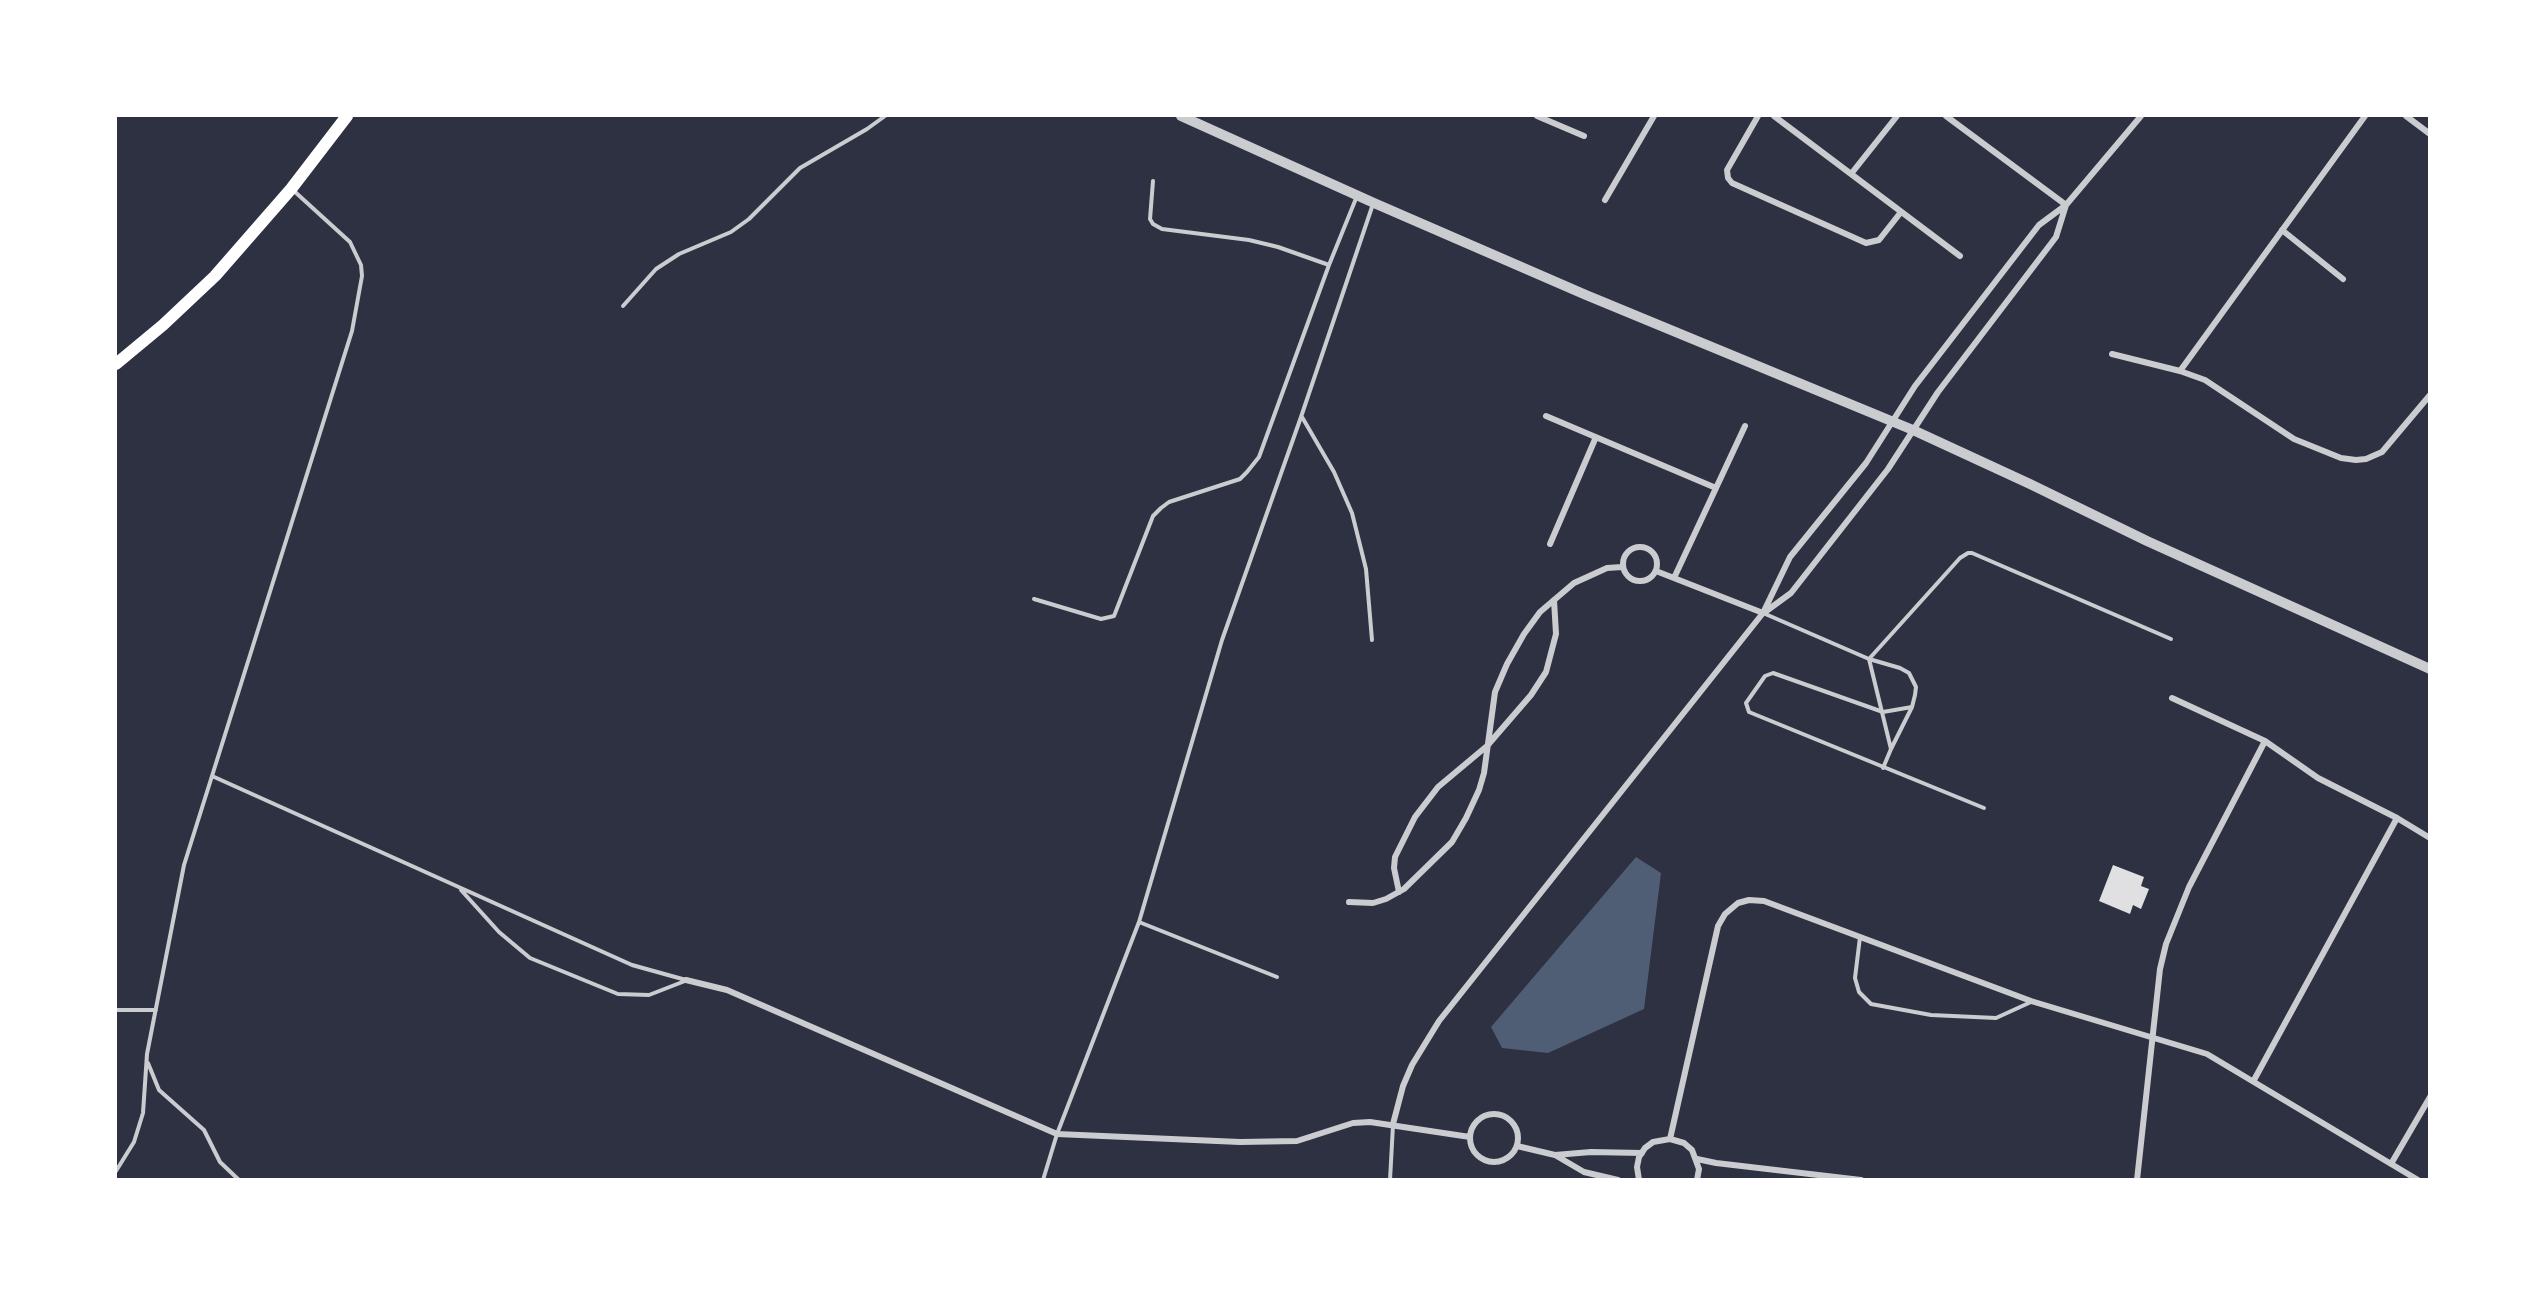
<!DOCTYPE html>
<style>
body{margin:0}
#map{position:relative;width:2545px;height:1295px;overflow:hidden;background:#2d3142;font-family:"Fira Sans",sans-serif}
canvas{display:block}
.frame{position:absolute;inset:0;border:117px solid #fff;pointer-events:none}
</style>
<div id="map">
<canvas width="2545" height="1295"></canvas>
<div class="frame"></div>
</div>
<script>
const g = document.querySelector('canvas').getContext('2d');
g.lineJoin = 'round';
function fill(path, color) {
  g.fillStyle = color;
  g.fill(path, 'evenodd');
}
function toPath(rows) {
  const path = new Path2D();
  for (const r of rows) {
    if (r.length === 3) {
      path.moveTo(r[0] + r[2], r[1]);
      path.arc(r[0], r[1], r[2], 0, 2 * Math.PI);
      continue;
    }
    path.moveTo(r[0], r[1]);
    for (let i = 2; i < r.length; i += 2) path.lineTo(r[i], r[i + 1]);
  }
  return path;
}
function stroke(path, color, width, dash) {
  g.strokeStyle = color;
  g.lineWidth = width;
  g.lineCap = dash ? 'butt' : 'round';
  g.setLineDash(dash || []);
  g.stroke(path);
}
fill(toPath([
 [1636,857,1661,873,1644,1009,1548,1053,1502,1048,1491,1027]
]), '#4f5d75');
fill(toPath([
 [2113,865,2144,877,2141,886,2149,889,2141,909,2133,905,2130,914,2099,901]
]), '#e0e0e3');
stroke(toPath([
 [1153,181,1150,219,1153,224,1162,229,1249,240,1278,247,1329,265],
 [623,306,656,269,679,254,731,232,749,219,800,168,867,129,885,116],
 [1302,417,1334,472,1352,513,1366,569,1372,640],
 [1034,599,1101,619,1114,616,1153,516,1161,508,1169,502,1240,479,1247,472,1259,457,1329,265,1357,196],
 [1763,613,1869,659,1900,668,1909,673,1916,687,1915,695,1912,707,1891,749],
 [1869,659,1960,558,1968,553,1972,553,2171,639],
 [1869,659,1891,749,1883,768],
 [1912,707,1883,712,1773,673,1765,676,1746,703,1749,712,1984,808],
 [212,776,632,965,686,980],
 [461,890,499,932,530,958,618,994,649,995,685,981],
 [1860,937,1855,978,1859,992,1871,1004,1931,1015,1996,1018,2031,1002],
 [1277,977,1139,922,1222,640,1301,417,1373,204],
 [116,1010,156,1010],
 [148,1063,159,1090,204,1130,220,1162,239,1180],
 [116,1171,134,1142,143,1113,147,1054,184,865,352,331,362,276,361,265,350,242,294,191],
 [1043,1180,1057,1134,1139,922],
 [1390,1180,1393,1125]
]), '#caccd0', 4);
stroke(toPath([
 [1537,116,1584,136],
 [1758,116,1727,170,1728,178,1732,183,1866,243,1879,240,1901,212],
 [1774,116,1960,256],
 [1946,116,2066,205],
 [2406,116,2430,134],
 [1851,174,1897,116],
 [1605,200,1654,116],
 [2282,230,2343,279],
 [2112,354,2180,371,2205,380,2294,439,2341,458,2356,460,2366,459,2382,452,2430,395],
 [2180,371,2365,116],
 [1546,416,1716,488],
 [1550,544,1596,437],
 [1640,564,17],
 [1656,571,1763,613],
 [1674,578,1745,426],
 [1765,612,1791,593,1888,469,1938,392,2056,237,2066,205],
 [2172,698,2265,741,2318,778,2397,818,2430,838],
 [1399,892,1394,868,1395,857,1415,817,1438,787,1487,746,1531,695,1546,672,1556,634,1554,600],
 [1349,902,1373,903,1386,899,1404,889,1452,842,1466,818,1479,790,1484,773,1495,692,1507,664,1524,634,1540,612,1574,583,1607,568,1622,567],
 [686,980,727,990,1057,1134,1240,1142,1297,1141,1353,1123,1370,1122,1470,1137],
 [2254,1080,2397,818],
 [1494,1138,24],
 [1393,1124,1403,1086,1412,1065,1439,1021,1763,613,1790,557,1866,463,1915,386,2039,225,2066,205,2141,116],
 [1670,1139,1718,926,1725,914,1738,903,1749,900,1764,901,2031,1001,2207,1054,2418,1180],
 [1517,1146,1555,1155,1584,1172,1618,1180],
 [1555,1155,1591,1152,1642,1153],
 [1697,1159,1716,1163,1861,1180],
 [2391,1164,2430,1097],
 [1639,1180,1637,1167,1639,1157,1645,1148,1653,1142,1670,1139,1684,1143,1692,1150,1699,1169,1697,1180],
 [2137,1180,2160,969,2166,944,2189,887,2265,741]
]), '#caccd0', 6);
stroke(toPath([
 [1181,116,1374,203,1586,295,1913,430,2030,484,2147,541,2430,669]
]), '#caccd0', 10);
stroke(toPath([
 [116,364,163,325,215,276,291,189,347,116]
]), '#fff', 12);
</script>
